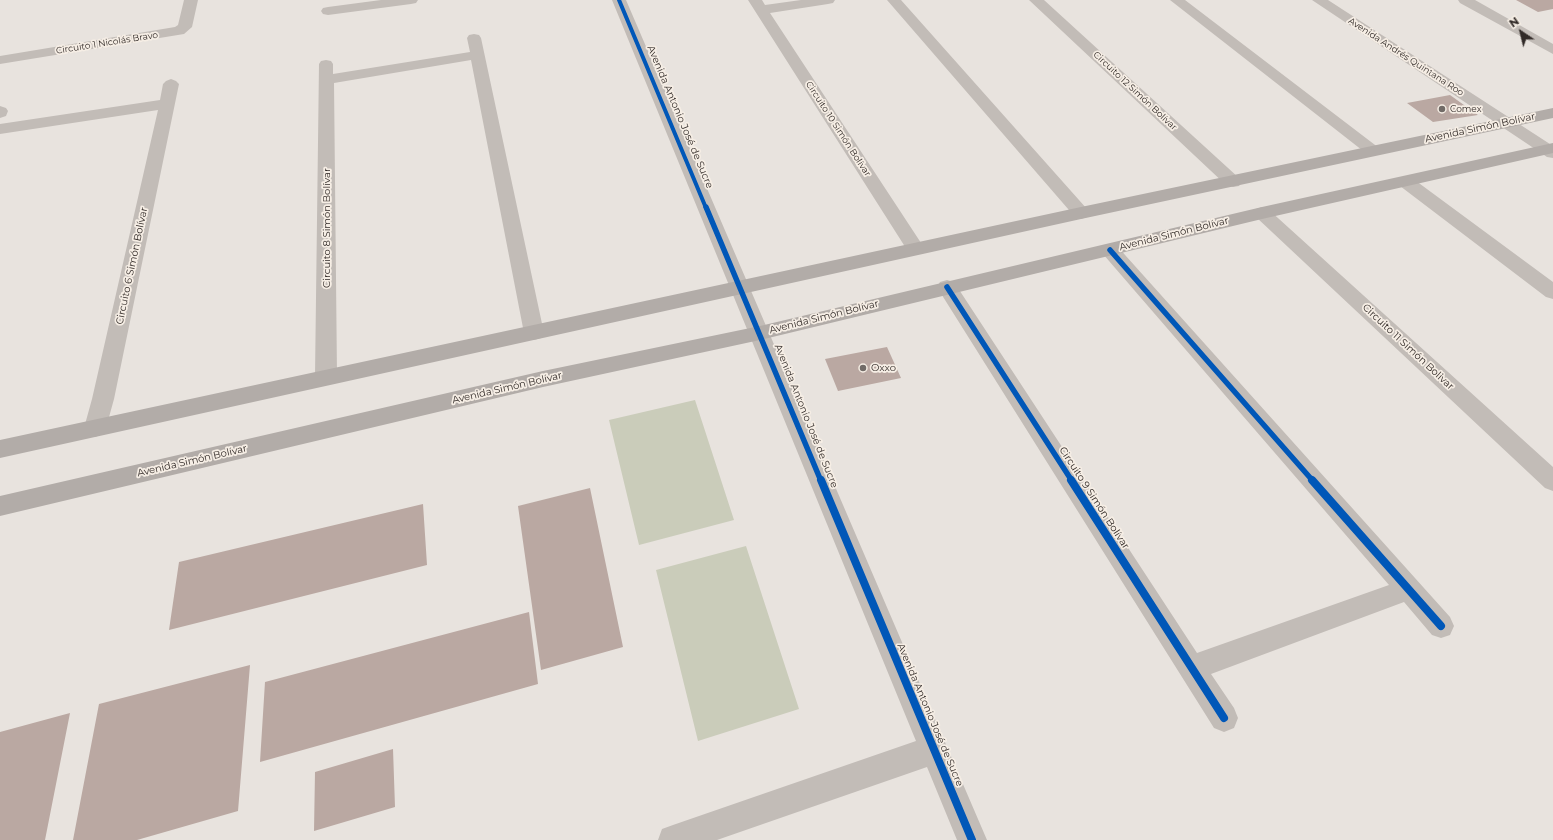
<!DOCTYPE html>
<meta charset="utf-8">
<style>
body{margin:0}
#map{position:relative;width:1553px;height:840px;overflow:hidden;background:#e8e3de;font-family:Montserrat,sans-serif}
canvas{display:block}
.north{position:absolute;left:1501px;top:12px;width:40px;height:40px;-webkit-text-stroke:3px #f6eee5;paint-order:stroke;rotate:325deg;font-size:11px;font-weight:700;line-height:16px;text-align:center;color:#312a27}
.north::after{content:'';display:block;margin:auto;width:14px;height:18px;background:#312a27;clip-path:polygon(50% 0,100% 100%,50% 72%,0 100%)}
</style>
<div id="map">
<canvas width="1553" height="840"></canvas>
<div class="north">N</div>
</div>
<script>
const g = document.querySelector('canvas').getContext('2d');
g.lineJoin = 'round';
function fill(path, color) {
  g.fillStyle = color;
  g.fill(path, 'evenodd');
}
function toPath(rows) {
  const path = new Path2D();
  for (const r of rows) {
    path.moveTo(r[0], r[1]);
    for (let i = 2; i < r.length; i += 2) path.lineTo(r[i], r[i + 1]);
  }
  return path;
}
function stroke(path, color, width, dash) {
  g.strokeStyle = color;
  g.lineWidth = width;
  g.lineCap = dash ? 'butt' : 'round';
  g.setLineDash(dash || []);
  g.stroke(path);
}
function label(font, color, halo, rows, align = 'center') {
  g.font = font + ' Montserrat,sans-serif';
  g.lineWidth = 3.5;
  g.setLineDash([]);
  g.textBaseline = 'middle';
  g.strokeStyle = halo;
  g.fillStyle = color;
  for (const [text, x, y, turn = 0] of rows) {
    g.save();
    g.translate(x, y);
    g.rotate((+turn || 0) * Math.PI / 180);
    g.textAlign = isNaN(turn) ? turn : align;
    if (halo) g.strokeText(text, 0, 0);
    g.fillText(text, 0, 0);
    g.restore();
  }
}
fill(toPath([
 [695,400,734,520,639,545,609,420],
 [746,546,799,709,698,741,656,570]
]), '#caccba');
fill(toPath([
 [1516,0,1553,0,1553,9,1538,12],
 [1450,95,1478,115,1433,122,1407,103],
 [887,347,901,378,838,391,825,359],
 [590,488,623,647,541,670,518,506],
 [423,504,427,565,169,630,179,562],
 [529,612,538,684,260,762,265,682],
 [250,665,238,811,137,840,73,840,99,704],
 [70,713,45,840,0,840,0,732],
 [393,749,395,807,314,831,315,772]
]), '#baa8a2');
fill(toPath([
 [184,0,198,0,192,27,184,34,0,64,0,56,175,27,178,25,184,0],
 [381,0,418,0,416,3,411,4,328,15,323,14,321,11,323,8,328,7,381,0],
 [612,0,626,0,987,840,957,840,927,767,717,840,658,840,662,829,673,825,916,741,612,0],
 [748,0,762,0,765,5,801,0,835,0,833,3,828,4,770,13,925,249,923,253,916,255,909,253,748,0],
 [887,0,901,0,1087,209,1090,213,1087,217,1081,219,1075,217,887,0],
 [1029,0,1044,0,1239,178,1242,182,1239,186,1233,187,1227,186,1029,0],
 [1170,0,1185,0,1379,148,1381,151,1379,154,1373,156,1367,154,1170,0],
 [1312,0,1328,0,1553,146,1553,158,1547,157,1312,0],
 [1458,0,1475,0,1553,44,1553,54,1460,3,1458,0],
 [474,34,479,35,481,38,544,333,541,338,534,340,527,338,524,333,471,60,334,83,337,376,333,382,326,384,319,382,315,376,319,64,321,61,326,60,331,61,333,64,333,74,470,52,467,38,469,35,474,34],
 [171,79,176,81,179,84,114,399,106,428,103,434,95,437,87,434,84,428,92,399,158,110,0,134,0,124,160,100,163,84,166,81,171,79],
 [0,106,6,108,8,111,6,116,0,118,0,106],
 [1406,177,1412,178,1553,282,1553,299,1546,297,1400,186,1397,182,1400,178,1406,177],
 [1262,207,1268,209,1553,467,1553,491,1545,488,1256,217,1253,213,1256,209,1262,207],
 [1110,244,1117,246,1450,617,1454,626,1450,635,1441,638,1432,635,1404,602,1211,674,1234,708,1238,718,1234,728,1224,732,1214,728,940,292,937,287,940,282,947,280,954,282,1197,653,1389,585,1103,254,1101,250,1103,246,1110,244]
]), '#c2bcb7');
fill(toPath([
 [1553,108,1553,118,1081,219,0,458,0,440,1081,207,1553,108],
 [1553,143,1553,153,1262,219,760,340,543,387,0,516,0,496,543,371,760,326,1262,207,1553,143]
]), '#b2aca8');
stroke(toPath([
 [619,0,706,208]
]), '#0057b8', 4);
stroke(toPath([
 [706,207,821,481],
 [1110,250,1313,481],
 [947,287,1072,481]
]), '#0057b8', 5.5);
stroke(toPath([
 [821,480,972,840],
 [1071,480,1224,718],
 [1312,480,1441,626]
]), '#0057b8', 8);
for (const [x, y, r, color] of [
 [1442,109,4,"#716b67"],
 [863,368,4,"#716b67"]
]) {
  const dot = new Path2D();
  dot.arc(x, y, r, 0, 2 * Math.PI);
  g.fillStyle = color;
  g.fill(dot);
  stroke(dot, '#f6eee5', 1.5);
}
label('9px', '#312a27', '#f6eee5', [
 ["Circuito 1 Nicolás Bravo",107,43,-9],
 ["Avenida Andrés Quintana Roo",1406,57,33],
 ["Circuito 12 Simón Bolívar",1135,91,43],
 ["Circuito 10 Simón Bolívar",838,129,57]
]);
label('9px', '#312a27', '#f6eee5', [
 ["Comex",1450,109]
], 'left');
label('10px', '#312a27', '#f6eee5', [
 ["Avenida Antonio José de Sucre",680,117,67],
 ["Avenida Simón Bolívar",1480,128,-12],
 ["Circuito 8 Simón Bolívar",327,228,-90],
 ["Avenida Simón Bolívar",1174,234,-14],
 ["Circuito 6 Simón Bolívar",132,266,-78],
 ["Avenida Simón Bolívar",824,317,-14],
 ["Circuito 11 Simón Bolivar",1408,347,43],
 ["Avenida Simón Bolívar",507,388,-13],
 ["Avenida Antonio José de Sucre",806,416,68],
 ["Avenida Simón Bolívar",192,461,-13],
 ["Circuito 9 Simón Bolívar",1094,498,57],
 ["Avenida Antonio José de Sucre",930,715,67]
]);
label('10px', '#312a27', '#f6eee5', [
 ["Oxxo",871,368]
], 'left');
</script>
